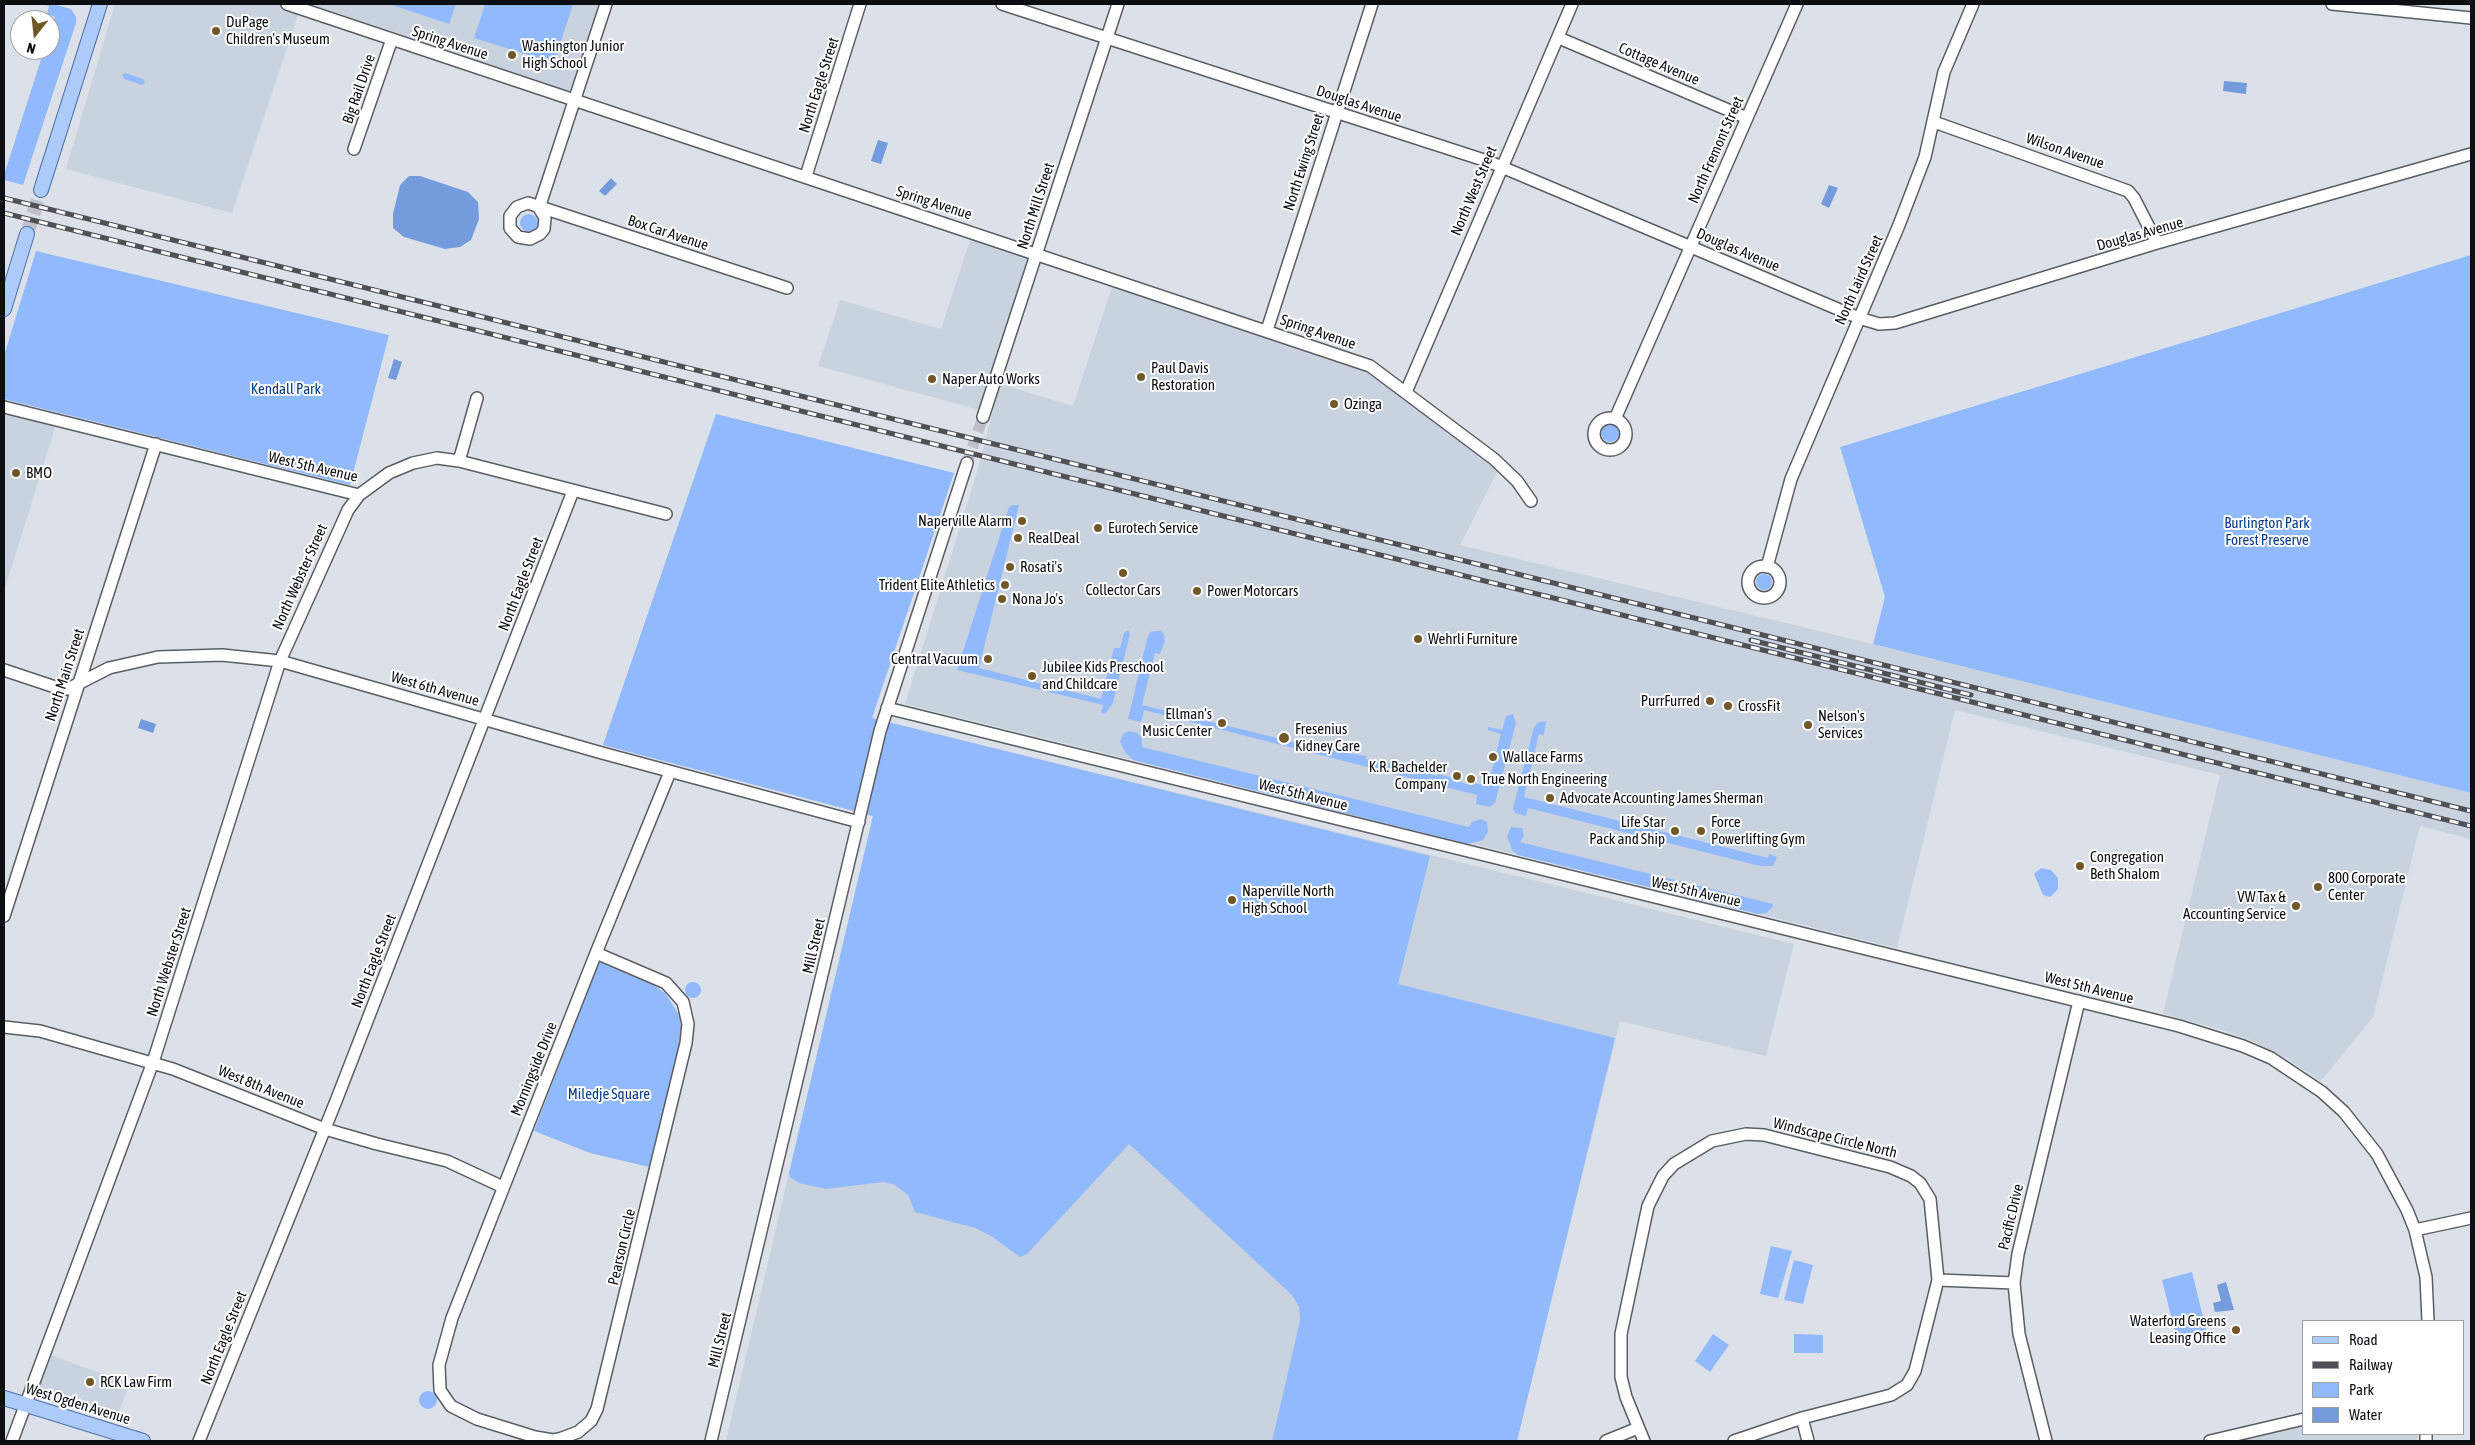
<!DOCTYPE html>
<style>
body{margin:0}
#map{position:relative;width:2475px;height:1445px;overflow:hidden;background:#dce0e8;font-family:"Asap Condensed",sans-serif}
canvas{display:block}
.frame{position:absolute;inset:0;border:5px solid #0d0e11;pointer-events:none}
.legend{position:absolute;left:2302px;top:1320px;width:162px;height:115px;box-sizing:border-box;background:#fff;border:1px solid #9e9fa0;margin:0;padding:6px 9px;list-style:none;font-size:15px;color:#0d0e11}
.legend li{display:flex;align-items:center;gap:10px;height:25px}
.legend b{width:25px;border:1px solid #9e9fa0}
.north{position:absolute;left:10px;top:10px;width:50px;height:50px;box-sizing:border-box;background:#fff;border:1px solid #9e9fa0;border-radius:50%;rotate:196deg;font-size:14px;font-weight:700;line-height:20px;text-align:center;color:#0d0e11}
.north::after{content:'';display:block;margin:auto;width:18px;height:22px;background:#715728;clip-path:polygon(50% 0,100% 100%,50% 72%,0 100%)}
</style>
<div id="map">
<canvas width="2475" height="1445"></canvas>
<div class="frame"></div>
<ul class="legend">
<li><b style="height:6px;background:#accbfb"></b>Road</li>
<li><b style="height:6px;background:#4f5156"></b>Railway</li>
<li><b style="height:14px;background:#91bafc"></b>Park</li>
<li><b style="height:14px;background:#749cdd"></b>Water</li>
</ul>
<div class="north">N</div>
</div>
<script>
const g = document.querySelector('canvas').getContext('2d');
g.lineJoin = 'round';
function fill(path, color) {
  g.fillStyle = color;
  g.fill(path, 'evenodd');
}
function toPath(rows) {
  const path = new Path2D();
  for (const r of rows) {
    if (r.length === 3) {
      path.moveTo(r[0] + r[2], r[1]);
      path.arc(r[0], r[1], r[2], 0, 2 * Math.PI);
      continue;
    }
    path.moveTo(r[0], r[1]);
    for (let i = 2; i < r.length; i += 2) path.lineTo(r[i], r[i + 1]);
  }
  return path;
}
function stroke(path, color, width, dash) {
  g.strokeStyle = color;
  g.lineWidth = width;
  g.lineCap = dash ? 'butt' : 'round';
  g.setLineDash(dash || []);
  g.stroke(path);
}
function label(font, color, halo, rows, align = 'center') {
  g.font = font + ' "Asap Condensed",sans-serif';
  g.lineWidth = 4;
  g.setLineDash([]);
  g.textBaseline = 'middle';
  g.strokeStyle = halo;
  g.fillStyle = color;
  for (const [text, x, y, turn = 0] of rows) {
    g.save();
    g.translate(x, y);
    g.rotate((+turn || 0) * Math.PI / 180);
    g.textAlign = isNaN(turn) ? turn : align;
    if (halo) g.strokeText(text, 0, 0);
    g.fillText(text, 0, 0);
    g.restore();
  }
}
fill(toPath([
 [115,4,605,4,573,100,300,9,232,213,66,169],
 [973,231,1034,250,980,410,818,366,840,300,941,329],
 [1112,287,1374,375,1499,468,1460,545,1873,644,2471,793,2471,839,2420,826,2373,1017,2321,1081,2288,1059,2250,1040,2213,1027,2163,1014,2220,775,1955,710,1897,948,905,704,978,469,1000,384,1073,406],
 [4,411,57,422,4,591],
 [716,414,954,473,872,718,1794,944,1766,1056,1620,1021,1517,1441,726,1441,873,816,603,745],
 [45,1353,130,1384,116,1418,30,1393],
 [2304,1417,2304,1434,2417,1434,2417,1441,2207,1441]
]), '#c9d2df');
fill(toPath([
 [43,4,53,4,71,9,76,17,76,23,23,185,4,180,4,175,44,50,50,50,50,32,55,17,47,14,49,6],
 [389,4,456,4,449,24],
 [485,4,573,4,554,63,474,38],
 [125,73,143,79,145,83,142,85,124,79,122,75],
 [529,223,9],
 [36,251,389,335,350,485,4,399,4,356],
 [2471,255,2471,793,1873,644,1885,597,1840,447],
 [716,414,954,473,872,718,1430,856,1398,984,1615,1038,1517,1441,1272,1441,1300,1321,1299,1307,1292,1295,1129,1144,1027,1254,1020,1257,991,1236,975,1228,915,1212,908,1195,895,1185,884,1182,826,1189,799,1183,790,1177,789,1173,873,816,603,745],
 [1610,433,9],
 [1013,505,1019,505,979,668,1101,699,1114,648,1120,648,1124,633,1128,630,1130,634,1113,703,1105,714,1101,713,1103,705,957,670,1009,507],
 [1764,582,8],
 [1156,631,1161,631,1164,635,1165,641,1160,654,1155,653,1142,705,1314,747,1315,744,1335,749,1335,751,1366,756,1366,759,1396,764,1396,766,1407,769,1408,767,1437,776,1438,774,1457,779,1457,781,1467,784,1468,782,1488,786,1501,734,1488,730,1488,727,1502,730,1506,716,1513,714,1516,723,1495,803,1490,807,1476,804,1477,795,1144,710,1141,722,1128,719,1147,639,1150,632],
 [1546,721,1544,735,1539,734,1524,797,1768,858,1769,854,1777,857,1773,866,1760,866,1528,808,1526,816,1515,813,1513,808,1534,727,1539,722],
 [1129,731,1137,733,1142,737,1142,747,1469,827,1472,822,1481,819,1487,822,1488,832,1483,840,1468,844,1133,760,1125,752,1120,742,1123,734],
 [1511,827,1522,828,1524,836,1520,842,1773,904,1773,907,1766,913,1758,914,1518,855,1512,850,1507,836],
 [2041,868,2051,870,2058,878,2058,889,2050,897,2043,895,2034,874],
 [599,962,654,985,665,993,680,1016,681,1028,679,1044,649,1167,590,1153,534,1131],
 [693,990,8],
 [1771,1246,1792,1251,1778,1298,1760,1294],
 [1794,1260,1813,1265,1803,1304,1784,1300],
 [2192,1272,2207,1333,2177,1340,2162,1280],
 [1713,1334,1729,1345,1710,1372,1695,1361],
 [1794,1334,1823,1335,1823,1353,1794,1353],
 [428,1400,9]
]), '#91bafc');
fill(toPath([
 [2224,81,2247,83,2246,94,2223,91],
 [878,140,888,143,881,164,871,161],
 [409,176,420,176,468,192,478,202,479,219,471,240,460,247,445,249,404,237,393,228,393,214,400,185],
 [611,178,617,184,605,196,599,191],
 [1829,185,1838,188,1829,208,1821,204],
 [394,359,402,362,396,380,388,378],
 [141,719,156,724,153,733,138,728],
 [2226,1282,2234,1310,2215,1312,2213,1303,2221,1301,2217,1285]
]), '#749cdd');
stroke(toPath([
 [967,463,983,417]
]), '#bdc0c8', 11, [11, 5.5]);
stroke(toPath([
 [27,234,41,190]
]), '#bdc0c8', 14, [14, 7]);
const minor = toPath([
 [287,4,1370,366,1494,459,1517,481,1531,501],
 [1002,4,1490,162,1859,318,1879,324,1895,323,2157,243,2471,154],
 [2332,4,2471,18],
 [1559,38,1747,118],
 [1934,122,2128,191,2134,198,2157,243],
 [354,149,392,39],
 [806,176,860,4],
 [539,208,545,218,544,229,540,234,530,239,518,237,510,228,510,216,517,207,528,203,787,288],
 [539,208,606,4],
 [1267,330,1372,4],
 [1406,392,1572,4],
 [4,407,359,495],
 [983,417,1118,4],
 [1610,434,16],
 [1615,419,1797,4],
 [459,461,477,398],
 [1764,582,16],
 [1767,567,1791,479,1899,225,1925,157,1944,72,1973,4],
 [4,670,58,688,68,689,109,668,158,657,222,655,280,661,602,753,859,822],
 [887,708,2179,1026,2243,1046,2271,1058,2322,1092,2344,1112,2377,1154,2407,1210,2415,1230,2426,1277,2428,1321],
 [4,916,156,444],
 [596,953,666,983,683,1002,688,1024,686,1043,597,1409,591,1421,578,1432,562,1438,553,1440,535,1437,477,1419,451,1406,440,1390,439,1365,452,1318,596,953,670,772],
 [4,1027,40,1031,173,1069,325,1129,377,1144,447,1161,503,1187],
 [2415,1230,2471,1218],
 [1938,1280,2014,1283],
 [1802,1418,1808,1441],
 [12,1441,153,1062,280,661,348,510,359,495,389,473,413,463,437,458,459,461,666,514],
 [199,1441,336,1101,573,491],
 [711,1441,880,731,967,463],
 [1606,1441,1638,1428],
 [1644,1441,1626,1397,1621,1377,1621,1334,1648,1206,1663,1176,1674,1164,1712,1141,1746,1134,1764,1135,1890,1167,1911,1176,1920,1183,1930,1199,1938,1280,1915,1371,1907,1385,1891,1395,1802,1418,1734,1441],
 [2046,1441,2019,1334,2014,1283,2018,1254,2079,1001],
 [2210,1441,2304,1419],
 [2426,1441,2426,1434]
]);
const major = toPath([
 [41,190,100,4],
 [4,309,27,234],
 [4,1398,143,1441]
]);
stroke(minor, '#5a5e64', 14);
stroke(major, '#5172a7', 16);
stroke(minor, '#fff', 11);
stroke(major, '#accbfb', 14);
const rail = toPath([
 [4,198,2471,811],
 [4,213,2471,826],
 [1751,640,1971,695]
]);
stroke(rail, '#4f5156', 5);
stroke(rail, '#fff', 3, [9]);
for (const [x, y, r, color] of [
 [216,31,5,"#715728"],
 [512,55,5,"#715728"],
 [1141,377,5,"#715728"],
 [932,379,5,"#715728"],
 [1334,404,5,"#715728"],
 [16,473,5,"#715728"],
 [1022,521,5,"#715728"],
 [1098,528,5,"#715728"],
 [1018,538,5,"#715728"],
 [1010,567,5,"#715728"],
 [1123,573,5,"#715728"],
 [1005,585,5,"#715728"],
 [1197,591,5,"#715728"],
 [1002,599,5,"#715728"],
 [1418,639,5,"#715728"],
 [988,659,5,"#715728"],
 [1032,676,5,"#715728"],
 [1710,701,5,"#715728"],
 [1728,706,5,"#715728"],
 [1222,723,5,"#715728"],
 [1808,725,5,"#715728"],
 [1284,738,6,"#715728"],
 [1493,757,5,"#715728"],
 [1457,776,5,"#715728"],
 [1471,779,5,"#715728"],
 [1550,798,5,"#715728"],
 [1675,831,5,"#715728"],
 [1701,831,5,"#715728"],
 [2080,866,5,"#715728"],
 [2318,887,5,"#715728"],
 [1232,900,5,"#715728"],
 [2296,906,5,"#715728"],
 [2236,1330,5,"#715728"],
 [90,1382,5,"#715728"]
]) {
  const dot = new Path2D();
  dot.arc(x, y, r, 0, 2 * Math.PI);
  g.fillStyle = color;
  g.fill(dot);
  stroke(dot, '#fff', 2);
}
label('15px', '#0d0e11', '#fff', [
 ["DuPage",226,22],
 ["Children's Museum",226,39],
 ["Washington Junior",522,46],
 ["High School",522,63],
 ["Paul Davis",1151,368],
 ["Restoration",1151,385],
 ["Naper Auto Works",942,379],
 ["Ozinga",1344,404],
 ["BMO",26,473],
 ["Naperville Alarm",1012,521,"right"],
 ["Eurotech Service",1108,528],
 ["RealDeal",1028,538],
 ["Rosati's",1020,567],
 ["Trident Elite Athletics",995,585,"right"],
 ["Collector Cars",1123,590,"center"],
 ["Power Motorcars",1207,591],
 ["Nona Jo's",1012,599],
 ["Wehrli Furniture",1428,639],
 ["Central Vacuum",978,659,"right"],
 ["Jubilee Kids Preschool",1042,667],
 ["and Childcare",1042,684],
 ["PurrFurred",1700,701,"right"],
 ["CrossFit",1738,706],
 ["Ellman's",1212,714,"right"],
 ["Music Center",1212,731,"right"],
 ["Nelson's",1818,716],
 ["Services",1818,733],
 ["Fresenius",1295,729],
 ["Kidney Care",1295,746],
 ["Wallace Farms",1503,757],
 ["K.R. Bachelder",1447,767,"right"],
 ["Company",1447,784,"right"],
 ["True North Engineering",1481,779],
 ["Advocate Accounting James Sherman",1560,798],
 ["Life Star",1665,822,"right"],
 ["Pack and Ship",1665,839,"right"],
 ["Force",1711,822],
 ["Powerlifting Gym",1711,839],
 ["Congregation",2090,857],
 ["Beth Shalom",2090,874],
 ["800 Corporate",2328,878],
 ["Center",2328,895],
 ["Naperville North",1242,891],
 ["High School",1242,908],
 ["VW Tax &",2286,897,"right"],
 ["Accounting Service",2286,914,"right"],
 ["Waterford Greens",2226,1321,"right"],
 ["Leasing Office",2226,1338,"right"],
 ["RCK Law Firm",100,1382]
], 'left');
label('15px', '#0d0e11', '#fff', [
 ["Spring Avenue",450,43,18],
 ["Cottage Avenue",1659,64,23],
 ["North Eagle Street",819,85,-72],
 ["Big Rail Drive",359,89,-71],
 ["Douglas Avenue",1359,104,18],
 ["North Fremont Street",1716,150,-66],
 ["Wilson Avenue",2065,151,19],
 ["North Ewing Street",1304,162,-72],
 ["North West Street",1474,191,-67],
 ["Spring Avenue",934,203,18],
 ["North Mill Street",1036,206,-72],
 ["Box Car Avenue",668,233,18],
 ["Douglas Avenue",2140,234,-16],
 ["Douglas Avenue",1738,250,23],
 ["North Laird Street",1859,280,-66],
 ["Spring Avenue",1318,332,19],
 ["West 5th Avenue",313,467,13],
 ["North Webster Street",300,577,-66],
 ["North Eagle Street",521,584,-69],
 ["North Main Street",65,675,-72],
 ["West 6th Avenue",435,689,16],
 ["West 5th Avenue",1303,795,14],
 ["West 5th Avenue",1696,892,13],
 ["Mill Street",814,946,-77],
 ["North Eagle Street",374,961,-69],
 ["North Webster Street",169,962,-72],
 ["West 5th Avenue",2089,988,14],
 ["Morningside Drive",534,1069,-68],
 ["West 8th Avenue",261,1087,22],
 ["Windscape Circle North",1835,1138,14],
 ["Pacific Drive",2011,1217,-77],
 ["Pearson Circle",622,1247,-77],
 ["North Eagle Street",224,1338,-68],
 ["Mill Street",720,1340,-76],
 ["West Ogden Avenue",78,1404,17]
]);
label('15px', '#0c3d88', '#fff', [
 ["Kendall Park",286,389],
 ["Burlington Park",2267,523],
 ["Forest Preserve",2267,540],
 ["Miledje Square",609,1094]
]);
</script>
